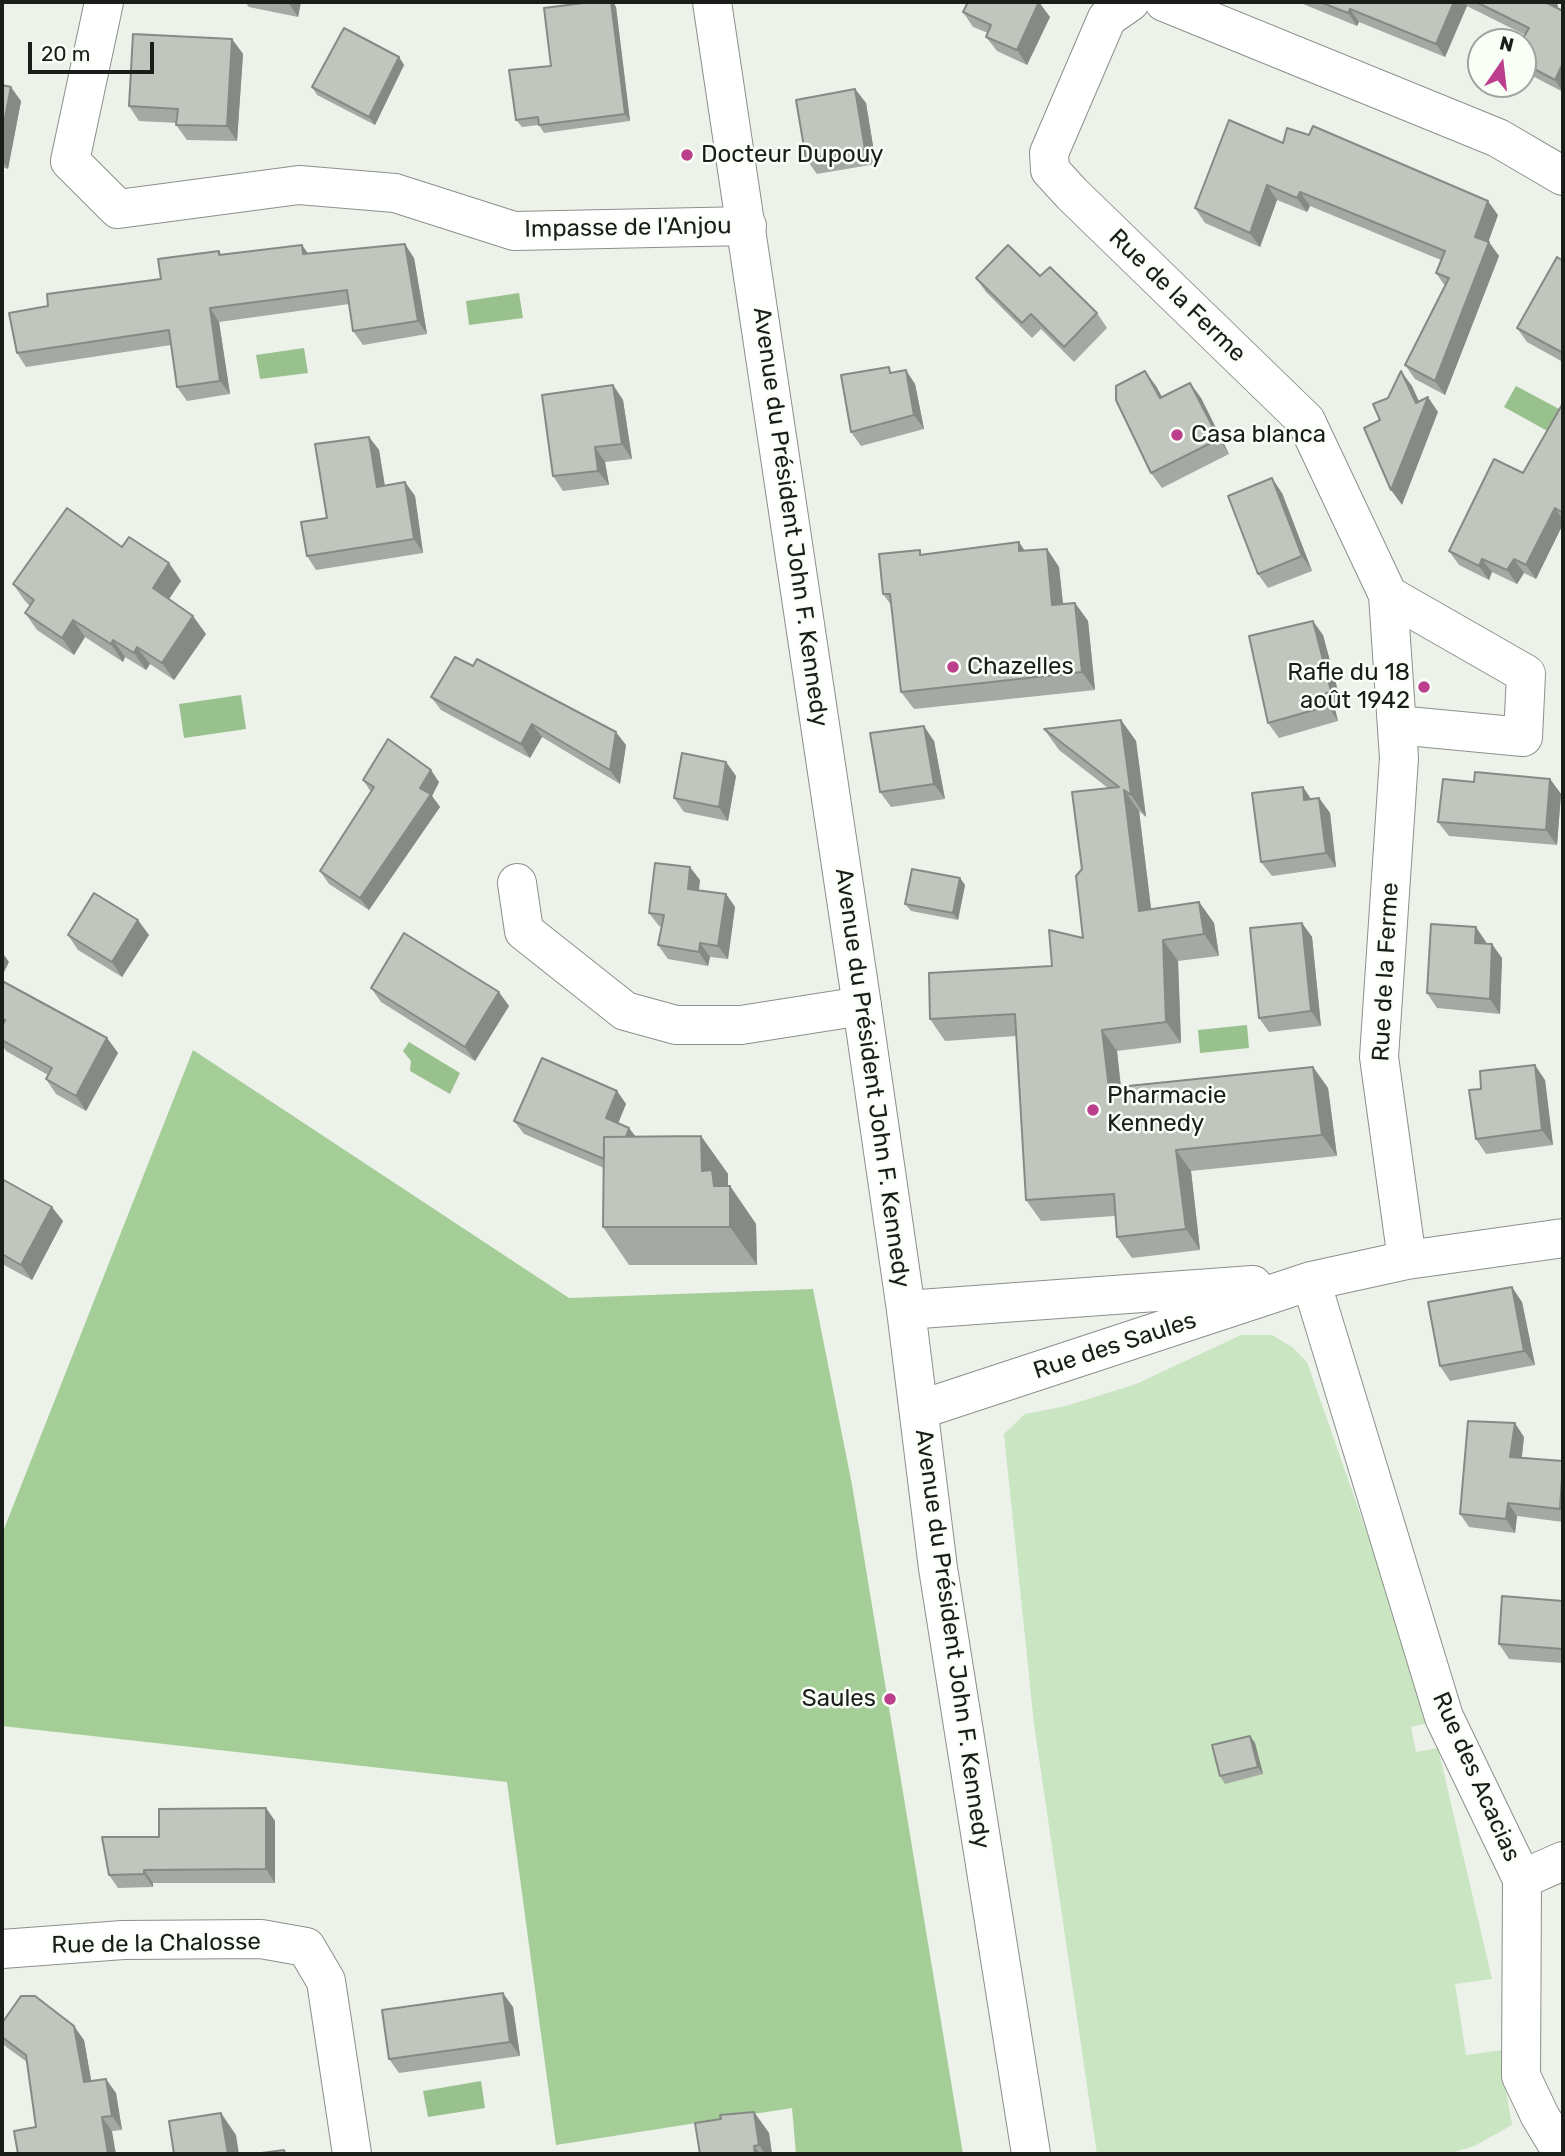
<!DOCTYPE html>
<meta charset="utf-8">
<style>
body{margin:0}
#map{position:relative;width:1565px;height:2156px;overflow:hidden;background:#ecf1ea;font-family:Rubik,sans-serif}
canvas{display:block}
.frame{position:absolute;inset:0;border:4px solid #1b1d1a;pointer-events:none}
.north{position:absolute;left:1467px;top:28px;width:70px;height:70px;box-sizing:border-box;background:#f9fef7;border:2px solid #a0a49f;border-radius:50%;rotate:14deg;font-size:19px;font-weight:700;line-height:28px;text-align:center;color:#1b1d1a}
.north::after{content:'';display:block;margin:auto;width:24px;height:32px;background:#bc3f8d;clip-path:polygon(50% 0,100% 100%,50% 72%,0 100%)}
.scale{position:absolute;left:28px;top:42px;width:126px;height:32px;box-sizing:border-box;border:4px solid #1b1d1a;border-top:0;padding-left:9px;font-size:21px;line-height:24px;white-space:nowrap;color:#1b1d1a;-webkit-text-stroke:5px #f9fef7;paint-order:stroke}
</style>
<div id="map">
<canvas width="1565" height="2156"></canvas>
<div class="frame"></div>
<div class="north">N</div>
<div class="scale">20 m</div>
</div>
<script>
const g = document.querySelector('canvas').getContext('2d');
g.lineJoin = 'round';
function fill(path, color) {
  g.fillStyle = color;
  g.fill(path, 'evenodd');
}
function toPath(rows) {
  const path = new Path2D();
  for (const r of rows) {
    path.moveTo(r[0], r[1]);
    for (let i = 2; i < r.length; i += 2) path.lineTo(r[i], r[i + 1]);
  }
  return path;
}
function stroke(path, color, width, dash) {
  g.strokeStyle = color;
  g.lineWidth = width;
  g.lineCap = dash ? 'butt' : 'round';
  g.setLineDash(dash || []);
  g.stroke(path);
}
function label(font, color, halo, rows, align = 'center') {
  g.font = font + ' Rubik,sans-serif';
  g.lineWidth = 5;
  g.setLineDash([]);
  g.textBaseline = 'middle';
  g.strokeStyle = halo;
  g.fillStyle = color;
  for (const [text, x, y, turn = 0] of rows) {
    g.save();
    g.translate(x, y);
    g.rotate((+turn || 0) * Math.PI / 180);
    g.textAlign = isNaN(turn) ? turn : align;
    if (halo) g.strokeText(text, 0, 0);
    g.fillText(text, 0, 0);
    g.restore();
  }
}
fill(toPath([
 [1241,1335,1272,1335,1292,1347,1307,1362,1433,1722,1411,1727,1416,1752,1438,1748,1492,1979,1455,1984,1466,2055,1503,2050,1505,2085,1512,2125,1474,2146,1448,2154,1097,2154,1034,1724,1004,1434,1025,1414,1066,1406,1136,1384]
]), '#cae5c2');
fill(toPath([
 [193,1050,569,1298,813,1289,852,1485,963,2154,796,2154,792,2108,556,2145,507,1782,2,1726,2,1534]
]), '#a4cd98');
fill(toPath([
 [519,293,523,318,469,325,466,301],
 [304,348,308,373,260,379,256,355],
 [1516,386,1563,411,1551,433,1504,407],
 [241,695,246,729,184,738,179,704],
 [1247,1025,1249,1048,1200,1053,1198,1030],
 [409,1042,460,1073,450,1094,410,1071,411,1061,403,1051],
 [481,2081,485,2108,428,2117,423,2091]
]), '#99c18d');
const minor = toPath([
 [104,2,70,161,118,209,299,185,395,193,514,231,747,226],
 [1130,2,1107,18,1049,153,1050,170,1072,194,1306,421,1388,595,1399,758,1379,1057,1407,1260],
 [1164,2,1498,138,1563,176],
 [1388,595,1526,674,1523,737,1397,725],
 [517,883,524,931,625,1011,676,1025,741,1025,862,1006],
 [1311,1281,1444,1717,1522,1879,1521,2076,1540,2116,1563,2154],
 [906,1310,1253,1285],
 [919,1410,1311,1281,1407,1260,1563,1238],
 [1522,1879,1563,1861],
 [2,1949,123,1940,261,1939,306,1947,326,1981,352,2154]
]);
const major = toPath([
 [712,2,862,1006,906,1310,938,1568,1031,2154]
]);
stroke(minor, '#8b908a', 40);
stroke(major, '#8b908a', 40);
stroke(minor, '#fff', 38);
stroke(major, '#fff', 38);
fill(toPath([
 [245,2,301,2,298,17,249,7],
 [591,2,613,2,616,7,630,121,544,133,539,125,522,127,516,120],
 [1298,2,1556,2,1558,6,1557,8,1563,11,1563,92,1523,71,1523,42,1525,35,1467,6,1445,57,1359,22,1357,26],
 [963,12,1050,17,1027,65,997,51,986,37,988,33,973,27],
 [232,39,243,54,237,141,187,140,176,125,177,123,139,121,129,106],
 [399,57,404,65,375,125,317,95,312,87],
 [2,85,21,101,8,169,2,167],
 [855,89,866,103,876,164,817,174,806,159],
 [1283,143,1498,215,1488,242,1499,256,1445,395,1415,379,1405,365,1445,286,1436,273,1441,260,1310,206,1307,212,1277,200,1260,247,1205,223,1195,208],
 [219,251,222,255,308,254,414,258,427,334,363,345,353,331,349,304,219,322,230,394,187,401,177,387,171,345,26,367,17,353,161,279],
 [1563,261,1563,362,1527,342,1517,328],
 [1040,276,1097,313,1107,328,1074,362,1041,329,1032,338,986,292,976,278],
 [892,373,915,384,924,429,861,446,851,432],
 [1190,383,1201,398,1229,454,1162,488,1151,473,1156,386,1162,397],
 [613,385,623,400,632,459,605,462,609,485,563,491,553,476],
 [1563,403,1563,524,1536,579,1524,573,1517,584,1492,572,1489,580,1459,565,1449,551,1523,473],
 [369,437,379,450,385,486,405,482,415,496,423,553,316,570,307,556],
 [1282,493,1312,571,1268,588,1258,574],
 [1019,542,1024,551,1047,549,1059,567,1063,604,1075,603,1088,621,1095,690,914,709,901,692,891,605,883,594,923,554],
 [122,547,169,563,181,581,169,599,206,634,174,680,150,664,146,670,125,657,123,662,85,637,74,655,37,630,25,613,30,606,25,601,13,584],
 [1323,635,1342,706,1335,709,1338,721,1279,738,1268,723],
 [431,697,626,745,620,784,542,737,530,758,441,710],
 [1121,720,1136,741,1146,817,1139,811,1151,909,1199,902,1214,923,1219,956,1178,961,1181,1043,1117,1051,1121,1086,1313,1067,1328,1088,1337,1156,1191,1171,1200,1250,1132,1258,1117,1237,1115,1216,1041,1221,1026,1200,1016,1036,945,1041,930,1019,1052,966,1083,938,1082,869,1108,788,1059,750,1044,729],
 [934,741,945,799,891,807,880,792],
 [726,762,736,776,728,821,684,812,674,798],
 [1550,779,1561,794,1557,845,1449,836,1438,822,1474,782],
 [363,780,439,782,432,796,440,807,369,910,329,884,320,871,371,792],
 [1303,787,1311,799,1319,798,1330,813,1336,867,1272,876,1261,862],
 [960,878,965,885,958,920,911,911,905,904],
 [700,880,699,890,726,894,735,907,728,959,710,957,708,966,668,959,658,945,662,927,659,926,649,913],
 [1302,923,1312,937,1321,1026,1269,1032,1259,1018],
 [68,935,149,935,122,977,78,950],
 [1486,942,1486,943,1502,958,1500,1014,1437,1008,1427,993],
 [2,986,107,1038,118,1053,86,1111,56,1094,46,1079,48,1075,6,1051,2,1045],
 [371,988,509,1006,475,1061,381,1002],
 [1545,1080,1553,1145,1486,1154,1476,1139,1481,1089],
 [617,1091,626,1104,618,1123,629,1128,636,1137,701,1136,728,1174,728,1186,730,1186,756,1224,757,1265,629,1265,603,1227,604,1168,524,1134,514,1121],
 [2,1179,63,1221,32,1280,2,1264],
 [1522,1302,1535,1365,1450,1381,1440,1366],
 [1524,1437,1522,1457,1563,1461,1563,1522,1517,1516,1515,1533,1469,1527,1460,1514],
 [1563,1601,1563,1663,1509,1659,1499,1644],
 [1250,1736,1255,1743,1263,1774,1225,1784,1220,1776],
 [266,1808,275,1821,275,1883,153,1883,153,1887,118,1888,109,1875,159,1837],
 [513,2007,520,2056,399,2073,389,2059],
 [2,2023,84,2040,91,2081,116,2093,122,2130,112,2131,27,2062,5,2046,2,2042],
 [754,2112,769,2133,772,2154,700,2154,721,2119]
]), '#a5a9a3');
fill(toPath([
 [288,2,301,2,298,17],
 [611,2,613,2,616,7,630,121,625,114],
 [1039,2,1050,17,1027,65,1017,50],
 [1454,2,1464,2,1467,6,1445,57,1436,44],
 [1545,2,1556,2,1558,6,1554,15],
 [1350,9,1359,22,1357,26,1348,13],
 [232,39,243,54,237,141,227,126],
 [399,57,404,65,375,125,369,117],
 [1563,63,1563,92,1555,80],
 [11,87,21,101,8,169,2,160,2,133],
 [855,89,866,103,876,164,865,149],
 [1267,185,1277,200,1260,247,1250,233],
 [1300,192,1310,206,1307,212,1297,198],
 [1488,201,1498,215,1485,251,1475,237],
 [1489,242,1499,256,1445,395,1435,381],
 [405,244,414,258,427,334,418,321],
 [302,245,312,259,303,254],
 [210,308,219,322,230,394,220,381],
 [906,370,915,384,924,429,914,415],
 [1145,371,1156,386,1170,412,1160,398],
 [1401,371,1412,386,1423,410,1428,397,1438,412,1402,505,1391,490,1416,403],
 [1190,383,1201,398,1229,454,1219,439],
 [613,385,623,400,632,459,622,444],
 [369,437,379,450,387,500,377,487],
 [595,447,605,462,609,485,598,471],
 [1272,478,1282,493,1312,571,1302,556],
 [405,482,415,496,423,553,414,539],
 [1555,508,1563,520,1563,524,1536,579,1526,565],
 [1019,542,1031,560,1019,551],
 [1047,549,1059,567,1065,623,1052,605],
 [1482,559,1492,572,1489,580,1479,566],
 [1514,559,1524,573,1517,584,1507,570],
 [169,563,181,581,165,605,153,588],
 [1075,603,1088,621,1095,690,1082,672],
 [193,616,206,634,174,680,162,663],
 [73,620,85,637,74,655,62,638],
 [1313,621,1323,635,1342,706,1331,691],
 [113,640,125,657,123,662,111,644],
 [137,647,150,664,146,670,134,653],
 [1325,694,1335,709,1338,721,1328,706],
 [1121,720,1136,741,1146,817,1131,795],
 [532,724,542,737,530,758,521,744],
 [924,726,934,741,945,799,934,784],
 [616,732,626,745,620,784,610,770],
 [726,762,736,776,728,821,719,807],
 [431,770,439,782,432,796,440,807,369,910,360,898],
 [1550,779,1561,794,1557,845,1546,830],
 [1303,787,1313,802,1304,800],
 [1124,790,1139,811,1154,932,1139,911],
 [1319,798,1330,813,1336,867,1326,853],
 [690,867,700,880,697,902,688,889],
 [960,878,965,885,958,920,953,913],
 [726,894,735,907,728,959,718,946],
 [1199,902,1214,923,1219,956,1204,934],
 [138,920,149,935,122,977,112,962],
 [1302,923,1312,937,1321,1026,1311,1011],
 [1476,927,1486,942,1485,958,1475,943],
 [1163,940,1178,961,1181,1043,1166,1022],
 [700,943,710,957,708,966,699,952],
 [1492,944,1502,958,1500,1014,1490,999],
 [2,952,9,962,2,976],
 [499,992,509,1006,475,1061,465,1047],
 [1102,1030,1117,1051,1123,1109,1109,1088],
 [107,1038,118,1053,86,1111,76,1096],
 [1535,1065,1545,1080,1553,1145,1542,1130],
 [1313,1067,1328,1088,1337,1156,1322,1135],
 [617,1091,626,1104,615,1131,606,1118],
 [629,1128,638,1140,616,1164],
 [701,1136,728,1174,728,1192,730,1186,756,1224,757,1265,730,1227,702,1171],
 [1176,1150,1191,1171,1200,1250,1186,1229],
 [52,1207,63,1221,32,1280,21,1265],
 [1512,1287,1522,1302,1535,1365,1524,1351],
 [1515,1423,1524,1437,1520,1470,1510,1457],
 [1563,1463,1563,1513,1560,1509],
 [1508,1503,1517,1516,1515,1533,1506,1519],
 [1250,1736,1255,1743,1263,1774,1258,1767],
 [266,1808,275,1821,275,1883,266,1869],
 [144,1870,153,1883,153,1887,144,1874],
 [503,1993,513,2007,520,2056,510,2042],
 [74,2026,84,2040,94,2096,84,2082],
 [106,2079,116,2093,122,2130,112,2116],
 [754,2112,769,2133,772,2154,765,2154,759,2145],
 [221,2113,236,2135,239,2154,228,2154],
 [102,2117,112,2131,116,2154,108,2154],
 [754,2146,760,2154,755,2154]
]), '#868a85');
const building = toPath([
 [591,2,611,2,625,114,539,125,538,117,516,120,509,70,551,66,544,8,591,2],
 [968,2,1039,2,1017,50,986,37,991,25,963,12,968,2],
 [1320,2,1454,2,1436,44,1350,9,1348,13,1320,2],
 [1476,2,1545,2,1563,11,1563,63,1555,80,1523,63,1523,42,1521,42,1529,28,1476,2],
 [344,28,399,57,369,117,312,87,344,28],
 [133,34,232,39,227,126,176,125,178,109,129,106,133,34],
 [2,85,11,87,2,133,2,85],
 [855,89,865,149,806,159,796,100,855,89],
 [1229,120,1283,143,1287,128,1309,135,1313,126,1488,201,1475,237,1489,242,1435,381,1405,365,1449,278,1436,273,1445,251,1300,192,1297,198,1267,185,1250,233,1195,208,1229,120],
 [405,244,418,321,353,331,347,290,210,308,220,381,177,387,169,330,17,353,9,313,48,306,47,294,161,279,158,259,219,251,219,255,302,245,303,254,405,244],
 [1008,245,1040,276,1050,267,1097,313,1064,347,1031,314,1022,323,976,278,1008,245],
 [1557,257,1563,261,1563,353,1517,328,1557,257],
 [889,367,890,373,906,370,914,415,851,432,841,375,889,367],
 [1145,371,1160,398,1190,383,1219,439,1151,473,1116,400,1116,386,1145,371],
 [1401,371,1416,403,1428,397,1391,490,1364,428,1380,420,1373,404,1388,398,1401,371],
 [613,385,622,444,595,447,598,471,553,476,542,395,613,385],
 [1563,403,1563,513,1555,508,1526,565,1514,559,1507,570,1482,559,1479,566,1449,551,1494,459,1523,473,1563,403],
 [369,437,377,487,405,482,414,539,307,556,301,522,327,518,315,444,369,437],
 [1272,478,1302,556,1258,574,1228,496,1272,478],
 [67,508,122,547,129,537,169,563,153,588,193,616,162,663,137,647,134,653,113,640,111,644,73,620,62,638,25,613,34,600,13,584,67,508],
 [1019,542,1019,551,1047,549,1052,605,1075,603,1082,672,901,692,890,594,883,594,879,554,920,550,920,555,1019,542],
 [1313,621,1331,691,1325,694,1328,706,1268,723,1249,636,1313,621],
 [455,657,473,666,477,659,616,732,610,770,532,724,521,744,431,697,455,657],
 [1121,720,1131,795,1124,790,1139,911,1199,902,1204,934,1163,940,1166,1022,1102,1030,1109,1088,1313,1067,1322,1135,1176,1150,1186,1229,1117,1237,1114,1194,1026,1200,1015,1014,930,1019,929,973,1052,966,1049,930,1083,938,1076,876,1082,869,1072,792,1119,787,1044,729,1121,720],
 [924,726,934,784,880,792,870,733,924,726],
 [388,739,431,770,420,788,431,794,360,898,320,871,374,787,363,780,388,739],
 [682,753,726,762,719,807,674,798,682,753],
 [1475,772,1550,779,1546,830,1438,822,1443,779,1474,782,1475,772],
 [1303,787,1304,800,1319,798,1326,853,1261,862,1252,793,1303,787],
 [655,863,690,867,688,889,726,894,718,946,700,943,699,952,658,945,664,915,649,913,655,863],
 [912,869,960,878,953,913,905,904,912,869],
 [94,893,138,920,112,962,68,935,94,893],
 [1302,923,1311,1011,1259,1018,1250,928,1302,923],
 [1431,924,1476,927,1475,943,1492,944,1490,999,1427,993,1431,924],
 [404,933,499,992,465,1047,371,988,404,933],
 [4,982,107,1038,76,1096,46,1079,52,1068,2,1040,2,1026,5,1020,2,1018,2,986,4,982],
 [542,1058,617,1091,606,1118,629,1128,626,1137,604,1137,604,1159,514,1121,542,1058],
 [1535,1065,1542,1130,1476,1139,1469,1090,1481,1089,1480,1071,1535,1065],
 [701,1136,702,1171,712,1170,714,1186,730,1186,730,1227,603,1227,604,1137,701,1136],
 [2,1179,52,1207,21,1265,2,1254,2,1179],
 [1512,1287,1524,1351,1440,1366,1428,1302,1512,1287],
 [1468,1421,1515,1423,1510,1457,1563,1461,1560,1509,1508,1503,1506,1519,1460,1514,1468,1421],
 [1502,1596,1563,1601,1563,1649,1499,1644,1502,1596],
 [1250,1736,1258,1767,1220,1776,1212,1745,1250,1736],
 [266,1808,266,1869,144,1870,144,1874,109,1875,102,1837,159,1837,159,1809,266,1808],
 [503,1993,510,2042,389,2059,382,2010,503,1993],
 [21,1996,35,1996,74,2026,84,2082,106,2079,112,2116,102,2117,108,2154,18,2154,14,2131,36,2127,26,2055,2,2037,2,2023,21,1996],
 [754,2112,759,2145,754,2146,755,2154,700,2154,695,2123,721,2119,720,2115,754,2112],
 [221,2113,228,2154,174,2154,169,2121,221,2113],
 [284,2150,285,2154,254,2154,284,2150]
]);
fill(building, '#c0c5be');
stroke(building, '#868a85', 2);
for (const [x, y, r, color] of [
 [687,155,7,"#bc3f8d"],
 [1177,435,7,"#bc3f8d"],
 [953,667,7,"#bc3f8d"],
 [1424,687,7,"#bc3f8d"],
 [1093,1110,7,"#bc3f8d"],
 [890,1699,7,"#bc3f8d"]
]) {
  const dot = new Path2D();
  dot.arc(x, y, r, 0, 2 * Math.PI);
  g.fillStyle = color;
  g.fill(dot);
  stroke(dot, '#f9fef7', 2.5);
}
label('24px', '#1b1d1a', '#f9fef7', [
 ["Docteur Dupouy",701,155],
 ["Casa blanca",1191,435],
 ["Chazelles",967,667],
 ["Rafle du 18",1410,673,"right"],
 ["août 1942",1410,701,"right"],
 ["Pharmacie",1107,1096],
 ["Kennedy",1107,1124],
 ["Saules",876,1699,"right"]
], 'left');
label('24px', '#1b1d1a', '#f9fef7', [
 ["Impasse de l'Anjou",628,228,-1],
 ["Rue de la Ferme",1177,296,44],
 ["Avenue du Président John F. Kennedy",790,517,82],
 ["Rue de la Ferme",1386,972,-87],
 ["Avenue du Président John F. Kennedy",872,1078,82],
 ["Rue des Saules",1115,1346,-18],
 ["Avenue du Président John F. Kennedy",952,1639,82],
 ["Rue des Acacias",1476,1777,66],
 ["Rue de la Chalosse",156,1944,-1]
]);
</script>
